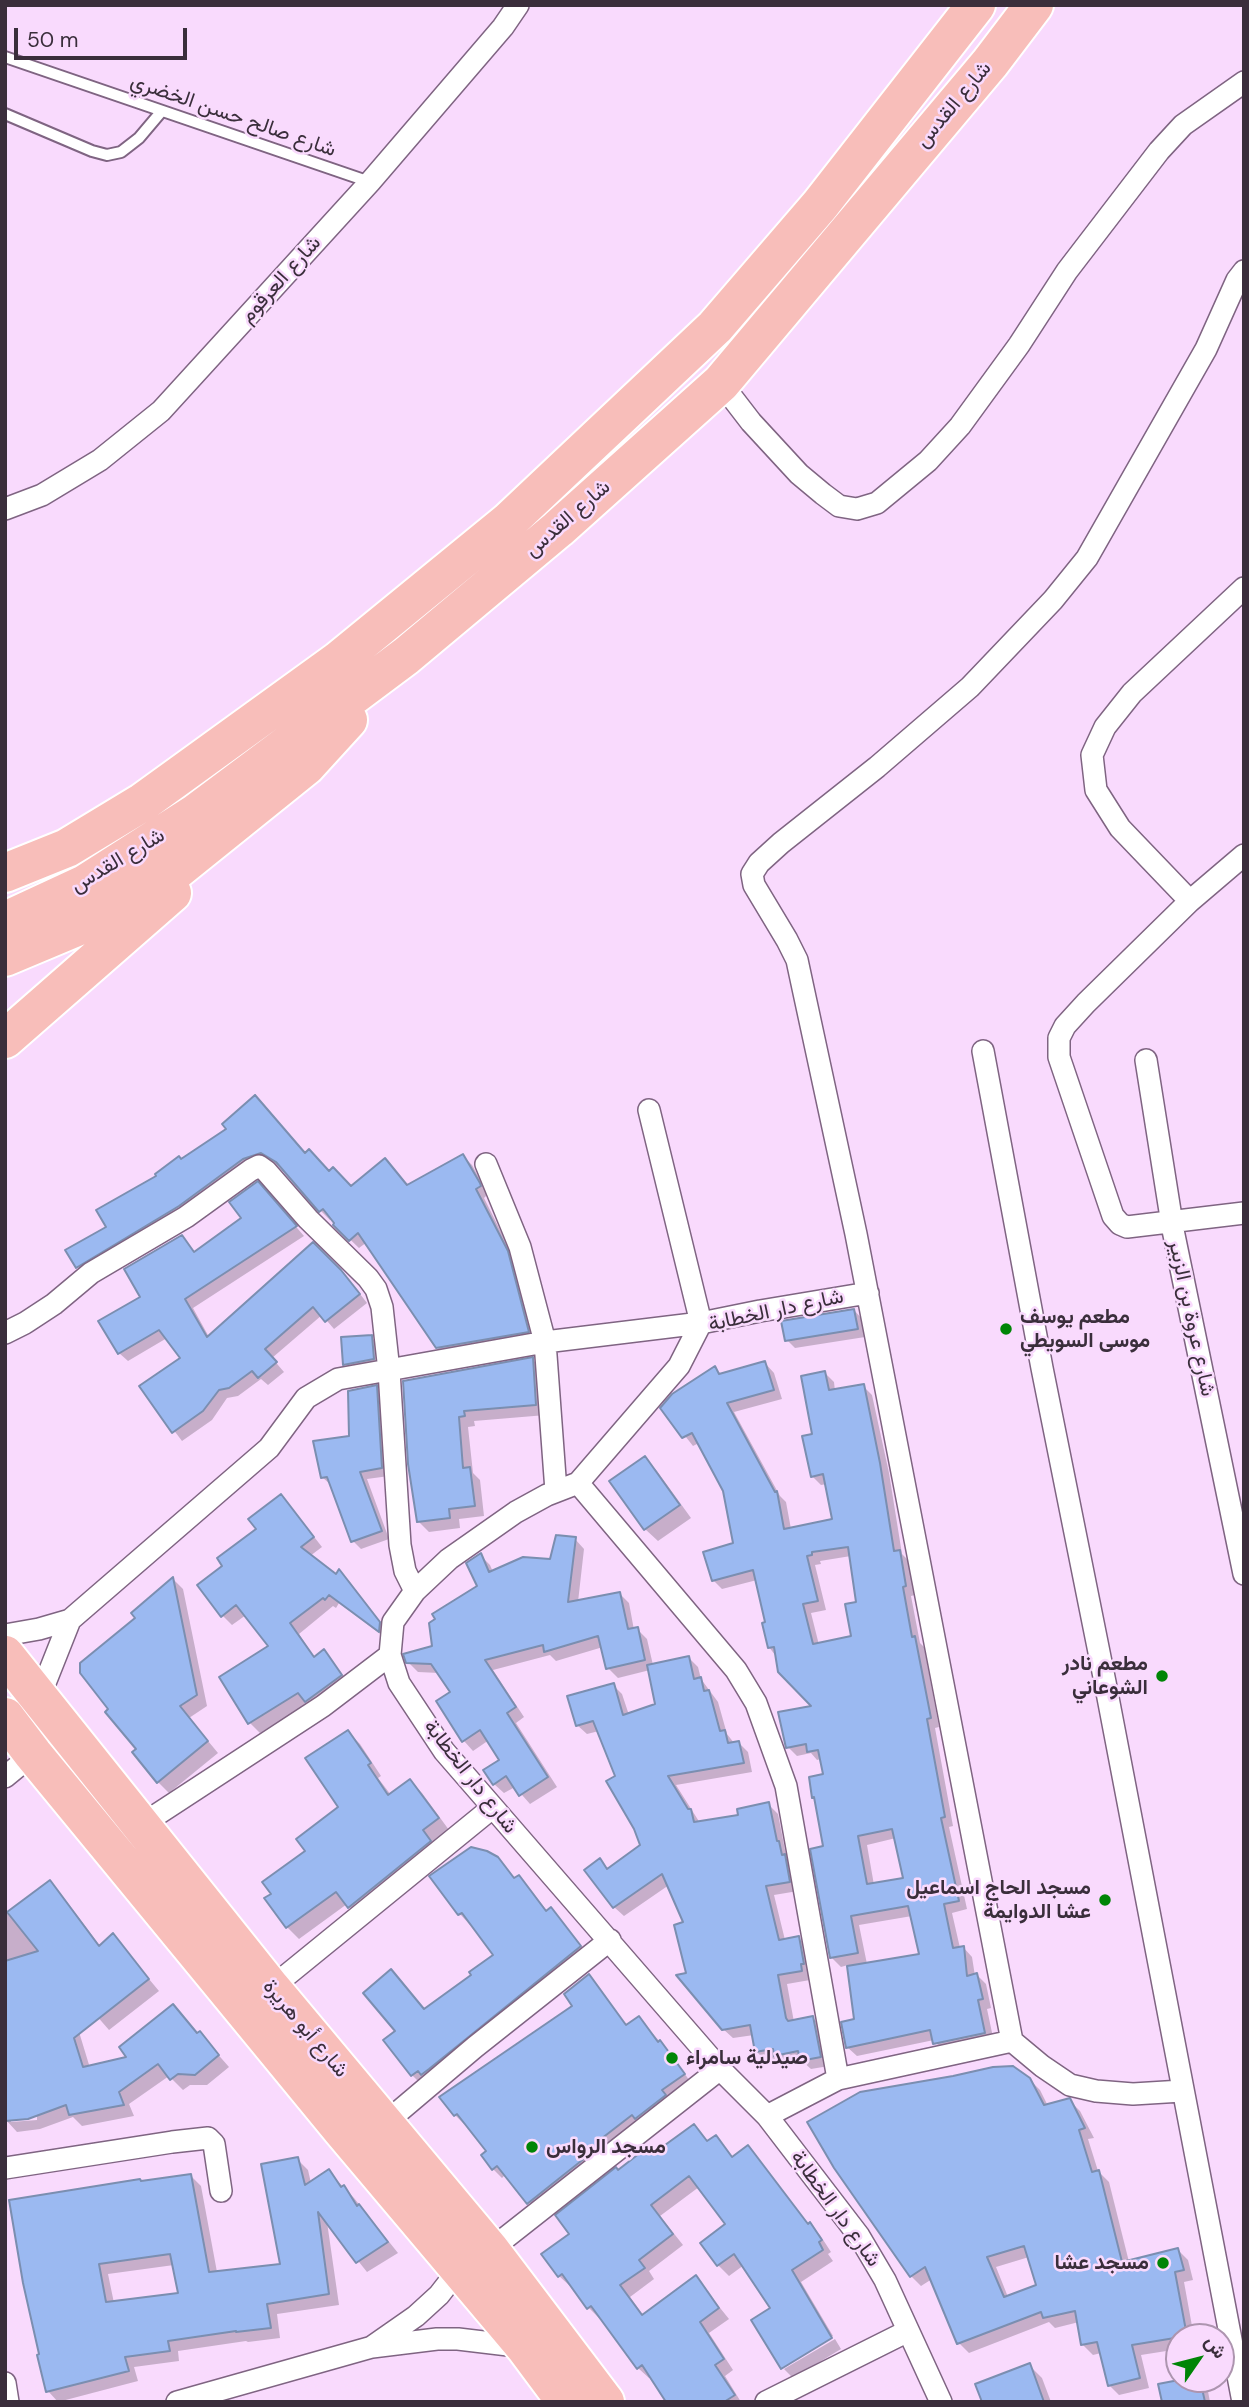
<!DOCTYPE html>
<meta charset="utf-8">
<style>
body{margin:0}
#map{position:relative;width:1249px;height:2407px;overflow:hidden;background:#f9dafd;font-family:"DM Sans",Vazirmatn,sans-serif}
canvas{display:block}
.frame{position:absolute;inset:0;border:7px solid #3a2e3b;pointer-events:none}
.north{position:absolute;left:1165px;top:2323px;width:70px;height:70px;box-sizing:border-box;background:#f9dafd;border:2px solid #ad95af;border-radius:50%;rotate:55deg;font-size:19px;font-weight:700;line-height:28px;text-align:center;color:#3a2e3b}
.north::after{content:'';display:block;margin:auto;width:24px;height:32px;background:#008506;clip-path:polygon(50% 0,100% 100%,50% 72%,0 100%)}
.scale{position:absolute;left:14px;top:28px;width:173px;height:32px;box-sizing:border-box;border:4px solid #3a2e3b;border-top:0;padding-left:9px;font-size:21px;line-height:24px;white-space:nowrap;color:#3a2e3b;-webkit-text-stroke:5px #f9dafd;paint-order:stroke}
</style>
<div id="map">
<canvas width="1249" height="2407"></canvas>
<div class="frame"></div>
<div class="north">ش</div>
<div class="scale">50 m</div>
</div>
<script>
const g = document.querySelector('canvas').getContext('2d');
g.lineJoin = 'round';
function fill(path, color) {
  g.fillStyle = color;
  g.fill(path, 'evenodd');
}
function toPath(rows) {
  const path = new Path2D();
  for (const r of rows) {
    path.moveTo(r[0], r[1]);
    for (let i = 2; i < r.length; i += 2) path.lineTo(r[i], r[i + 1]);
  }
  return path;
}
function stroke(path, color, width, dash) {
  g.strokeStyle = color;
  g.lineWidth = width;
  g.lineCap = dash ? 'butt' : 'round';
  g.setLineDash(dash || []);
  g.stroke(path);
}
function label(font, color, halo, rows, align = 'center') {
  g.font = font + ' "DM Sans",Vazirmatn,sans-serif';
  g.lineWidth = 5;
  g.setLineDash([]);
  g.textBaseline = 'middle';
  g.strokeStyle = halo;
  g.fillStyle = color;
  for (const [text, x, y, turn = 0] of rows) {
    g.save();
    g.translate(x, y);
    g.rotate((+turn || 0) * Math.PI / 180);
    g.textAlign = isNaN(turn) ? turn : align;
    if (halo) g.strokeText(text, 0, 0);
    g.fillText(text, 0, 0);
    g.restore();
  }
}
fill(toPath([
 [229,1129,306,1155,352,1188,408,1186,463,1156,472,1165,488,1194,484,1198,516,1262,537,1340,446,1357,437,1347,367,1242,359,1248,335,1225,332,1218,330,1220,319,1209,284,1170,270,1161,87,1276,78,1267,68,1251,108,1227,158,1176],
 [266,1192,304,1236,193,1308,209,1337,350,1281,367,1303,334,1329,322,1315,272,1358,284,1372,268,1385,261,1379,238,1396,227,1398,212,1420,182,1441,141,1387,182,1358,167,1338,128,1361,119,1353,142,1297,182,1237,195,1253,244,1219],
 [854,1310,862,1319,865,1337,795,1348,787,1340],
 [371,1337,379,1346,382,1367,353,1372,345,1364],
 [532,1359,543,1370,546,1415,474,1421,475,1426,468,1427,473,1473,480,1480,484,1516,459,1519,460,1528,429,1532,418,1521,405,1382],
 [765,1363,774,1373,782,1399,734,1412,780,1496,786,1502,791,1529,834,1520,827,1484,821,1485,812,1476,814,1436,825,1373,834,1382,835,1391,863,1386,872,1395,889,1473,902,1554,909,1561,915,1595,911,1596,920,1643,924,1647,939,1727,935,1728,953,1826,949,1827,967,1909,952,1913,960,1948,963,1947,972,1957,975,1976,977,1975,986,1984,991,2008,987,2009,994,2042,944,2053,934,2040,857,2056,847,2047,856,2020,848,1965,841,1967,832,1958,825,1848,817,1801,813,1797,825,1775,821,1759,817,1760,811,1753,797,1756,788,1747,814,1707,769,1647,767,1623,757,1580,722,1589,713,1580,735,1545,725,1491,699,1443,693,1446,663,1408,714,1368,722,1375],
 [851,1556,858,1603,853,1637,819,1645,811,1613,826,1610,815,1565,821,1564,820,1561],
 [896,1838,905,1880,874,1885,867,1845],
 [912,1916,921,1956,867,1964,859,1925],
 [376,1387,384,1395,389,1476,367,1479,389,1539,361,1549,353,1541,331,1485,322,1477,351,1438],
 [645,1458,657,1471,691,1518,658,1541,645,1529],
 [290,1506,322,1547,310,1556,336,1577,339,1572,349,1581,389,1633,388,1640,339,1603,336,1608,333,1606,299,1634,315,1658,324,1651,351,1685,316,1711,308,1703,260,1733,250,1723,221,1678,271,1647,246,1615,232,1625,222,1615,225,1566],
 [575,1539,584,1549,578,1602,619,1593,629,1603,634,1630,637,1629,647,1639,653,1665,689,1658,698,1667,701,1679,718,1702,727,1734,734,1743,739,1743,748,1752,752,1772,676,1785,700,1823,740,1816,768,1804,778,1814,785,1850,798,1891,774,1895,785,1940,799,1938,808,1948,810,1980,787,1984,794,2022,813,2018,822,2027,829,2066,811,2069,802,2061,785,2065,779,2059,766,2061,757,2052,754,2035,733,2038,723,2029,688,1974,686,1924,669,1885,624,1916,614,1907,600,1861,608,1870,642,1846,599,1731,587,1734,577,1725,613,1685,622,1694,629,1715,657,1705,650,1670,618,1678,608,1668,603,1647,556,1661,550,1655,493,1670,524,1717,516,1723,557,1787,530,1804,515,1787,504,1793,494,1784,502,1760,489,1740,473,1751,464,1741,453,1692,439,1673,418,1672,408,1662,434,1648,479,1587,480,1555,490,1565,493,1572,551,1561],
 [173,1579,183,1589,207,1706,189,1718,218,1753,169,1793,158,1782,138,1749,137,1619],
 [348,1732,360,1744,381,1776,378,1778,391,1795,410,1781,422,1793,449,1830,433,1842,442,1853,361,1919,347,1904,299,1939,287,1927,273,1894,340,1807],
 [497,1859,515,1880,519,1877,529,1888,548,1912,551,1910,561,1920,590,1957,422,2085,412,2075,398,2031,402,1982,425,2010,474,1976,495,1955,472,1923,470,1925,460,1914],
 [49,1882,61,1894,101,1947,113,1936,159,1991,109,2030,62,1976,90,2068,130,2058,200,2034,229,2067,207,2085,190,2085,183,2090,169,2076,129,2104,134,2116,82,2126,73,2117,40,2129,17,2132,6,2120,5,1915],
 [37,2116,37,2120,11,2122,11,2119],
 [589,1976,628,2027,639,2018,669,2052,692,2084,538,2212,506,2174,502,2178,493,2169,488,2151,466,2123,464,2124,455,2115,442,2098,575,2006],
 [1029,2079,1040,2090,1048,2106,1069,2100,1080,2111,1094,2138,1088,2139,1098,2171,1109,2182,1129,2262,1178,2250,1188,2260,1193,2280,1184,2282,1194,2337,1179,2337,1179,2349,1141,2355,1149,2388,1119,2395,1109,2385,1101,2353,1093,2355,1083,2345,1079,2322,1055,2328,1049,2322,969,2353,959,2343,932,2279,921,2286,911,2276],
 [1029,2257,1038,2286,1008,2297,996,2267],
 [694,2126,709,2142,716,2137,734,2158,748,2147,809,2225,820,2235,831,2252,828,2254,833,2261,801,2282,833,2336,783,2366,783,2368,754,2320,773,2309,744,2265,729,2276,718,2265,728,2224,699,2187,660,2216,683,2245,649,2271,654,2279,630,2297,644,2316,696,2278,729,2319,709,2333,733,2370,725,2376,741,2402,669,2402,651,2377,649,2378,638,2368,601,2317,599,2318,589,2308,572,2285,570,2286,559,2276,571,2234,619,2172,655,2154],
 [297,2159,308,2170,311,2183,328,2171,354,2198,398,2253,367,2272,327,2222,339,2305,277,2314,280,2338,248,2342,246,2341,178,2351,179,2361,134,2367,138,2381,58,2402,48,2391,25,2282,190,2175,201,2186,217,2272,282,2265],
 [174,2265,180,2294,114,2303,108,2274],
 [835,2339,841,2349,793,2378,784,2369],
 [1029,2365,1042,2378,1051,2402,984,2402],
 [1193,2379,1200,2379,1207,2386,1210,2402,1164,2402]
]), '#0003');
const building = toPath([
 [255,1095,305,1153,309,1149,329,1171,333,1167,351,1186,385,1158,407,1185,463,1154,480,1183,481,1186,476,1189,508,1251,529,1332,436,1348,358,1233,349,1241,333,1225,334,1223,323,1209,319,1212,276,1162,261,1153,243,1159,179,1206,76,1268,65,1250,106,1227,96,1210,156,1176,155,1174,179,1156,181,1159,226,1129,222,1124,255,1095],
 [258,1181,297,1226,185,1299,207,1337,313,1242,341,1270,360,1294,325,1322,313,1307,265,1349,277,1362,258,1378,252,1371,229,1388,219,1390,203,1411,172,1433,139,1386,180,1358,159,1330,118,1354,98,1321,140,1297,124,1269,182,1235,194,1252,241,1218,229,1202,258,1181],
 [854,1309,858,1329,785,1341,781,1321,854,1309],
 [372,1335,374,1359,343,1365,341,1337,372,1335],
 [533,1357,536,1405,464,1411,465,1416,459,1417,463,1468,470,1467,475,1506,449,1509,450,1518,417,1522,408,1464,403,1381,533,1357],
 [765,1361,774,1390,727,1403,775,1492,777,1491,784,1529,832,1519,823,1474,811,1477,802,1436,812,1434,801,1376,825,1371,829,1390,864,1384,880,1463,894,1551,900,1550,906,1586,903,1587,912,1637,915,1636,931,1718,927,1719,945,1817,941,1818,959,1901,944,1904,953,1948,964,1946,967,1976,977,1973,983,1999,978,2000,985,2033,933,2044,930,2030,846,2048,841,2022,854,2019,847,1966,919,1954,908,1906,851,1916,858,1953,830,1958,810,1849,823,1846,814,1797,812,1798,809,1777,823,1774,818,1750,807,1752,806,1744,786,1748,778,1712,811,1706,778,1672,774,1647,768,1648,762,1623,765,1622,753,1570,712,1581,703,1552,733,1543,723,1491,692,1433,682,1438,660,1408,672,1394,715,1366,719,1374,765,1361],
 [848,1547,856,1602,845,1604,851,1636,813,1644,803,1604,818,1601,807,1556,812,1555,812,1552,848,1547],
 [892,1829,903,1878,867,1884,858,1836,892,1829],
 [377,1385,382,1468,360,1472,382,1531,351,1542,327,1477,321,1478,313,1441,349,1436,348,1391,377,1385],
 [645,1456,680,1505,644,1530,609,1481,645,1456],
 [281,1494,314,1537,301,1547,336,1574,339,1569,380,1622,379,1632,329,1595,325,1600,323,1598,290,1623,314,1657,324,1649,342,1675,305,1702,298,1693,248,1724,219,1677,268,1646,236,1605,221,1617,197,1585,222,1566,217,1558,256,1529,248,1519,281,1494],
 [556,1535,576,1537,568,1602,620,1592,628,1629,638,1627,645,1660,606,1669,598,1636,544,1652,543,1645,485,1660,516,1707,507,1713,548,1777,519,1796,506,1776,493,1785,483,1770,499,1760,480,1730,462,1742,436,1701,450,1692,431,1664,406,1663,403,1654,432,1646,429,1623,435,1619,432,1614,477,1586,466,1563,481,1553,489,1572,523,1557,550,1559,556,1535],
 [173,1577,197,1695,180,1706,208,1741,157,1783,132,1752,136,1749,105,1712,108,1709,80,1673,80,1663,135,1618,131,1613,173,1577],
 [689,1656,694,1679,701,1677,704,1691,709,1690,720,1731,725,1730,728,1743,739,1741,744,1763,668,1776,688,1809,691,1809,694,1822,738,1815,737,1809,769,1802,777,1841,779,1841,782,1855,785,1854,790,1882,766,1886,779,1940,799,1936,804,1964,801,1964,802,1971,778,1975,786,2018,788,2021,813,2016,821,2057,800,2061,798,2051,774,2056,773,2049,755,2052,750,2025,722,2030,676,1975,686,1973,674,1925,683,1922,662,1874,613,1908,584,1870,600,1858,607,1869,640,1845,634,1829,606,1781,615,1776,593,1721,576,1726,567,1696,614,1683,623,1715,655,1704,647,1665,689,1656],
 [348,1730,371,1763,368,1765,388,1795,410,1779,439,1818,423,1830,431,1841,348,1908,336,1892,286,1928,264,1898,271,1894,262,1882,305,1851,296,1839,338,1807,305,1758,348,1730],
 [471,1847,487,1851,498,1857,514,1878,519,1875,546,1911,551,1907,581,1946,429,2069,421,2075,418,2071,411,2076,383,2040,395,2031,363,1993,391,1969,424,2009,471,1975,469,1972,493,1955,462,1913,458,1915,429,1876,471,1847],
 [50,1880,99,1946,113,1933,149,1979,74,2038,83,2067,126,2057,119,2047,173,2004,197,2033,200,2031,219,2055,195,2075,178,2074,170,2080,158,2064,119,2092,124,2105,69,2115,66,2105,28,2119,5,2121,5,1961,38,1951,7,1912,50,1880],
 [589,1974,626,2025,639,2016,658,2042,660,2040,685,2074,662,2090,666,2095,635,2119,632,2115,597,2142,600,2146,527,2204,497,2166,492,2170,481,2155,486,2151,457,2114,454,2116,439,2097,572,2006,564,1994,589,1974],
 [1013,2066,1030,2078,1044,2105,1070,2098,1085,2128,1079,2130,1092,2172,1099,2170,1122,2262,1178,2248,1184,2270,1175,2272,1187,2336,1132,2345,1140,2378,1108,2386,1097,2342,1081,2345,1075,2311,1043,2318,1041,2312,957,2344,925,2267,910,2277,834,2168,807,2122,860,2092,953,2076,993,2067,1013,2066],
 [1024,2246,1036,2285,1004,2297,987,2257,1024,2246],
 [694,2124,707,2141,716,2135,732,2157,748,2145,808,2224,810,2222,822,2240,819,2242,823,2250,792,2270,832,2338,781,2369,751,2320,770,2308,734,2254,717,2266,700,2243,725,2224,689,2176,651,2205,673,2234,639,2260,645,2268,620,2285,642,2315,696,2275,719,2308,700,2322,724,2359,715,2365,735,2395,724,2402,666,2402,642,2365,637,2369,591,2306,587,2309,562,2274,558,2277,541,2254,569,2234,555,2215,616,2167,618,2170,649,2146,654,2153,694,2124],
 [298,2157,305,2185,329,2169,341,2187,344,2185,357,2206,359,2204,388,2242,356,2263,318,2212,329,2294,267,2304,271,2328,236,2332,236,2331,168,2341,170,2351,125,2357,129,2371,46,2392,37,2355,39,2354,23,2283,9,2200,140,2179,141,2181,191,2174,209,2272,280,2264,261,2164,298,2157],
 [170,2254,178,2293,106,2302,99,2264,170,2254],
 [1030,2363,1044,2402,982,2402,975,2384,1030,2363],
 [1184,2379,1200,2379,1205,2402,1162,2402,1158,2384,1184,2379]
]);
fill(building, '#9bb9f1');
stroke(building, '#7b8eb0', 2);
const lane = toPath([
 [5,57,370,182],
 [5,114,92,151,107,155,121,152,139,138,161,112]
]);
const street = toPath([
 [721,383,751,422,799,474,823,494,839,506,857,509,877,503,928,461,960,426,1019,345,1067,271,1159,151,1183,125,1244,82],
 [5,509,42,495,100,460,161,411,370,182,503,27,518,5],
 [1244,855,1190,901,1086,1003,1065,1026,1059,1038,1059,1057,1113,1216,1120,1224,1127,1227,1244,1213],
 [1190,901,1120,828,1096,790,1092,755,1105,727,1132,693,1244,588],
 [983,1051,1042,1368,1105,1682,1243,2402],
 [1146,1060,1173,1230,1244,1574],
 [486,1164,520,1247,545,1342,556,1491],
 [868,1293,760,1311,701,1323,679,1366,578,1483,547,1495,516,1512,449,1559,415,1591,393,1622,390,1655,399,1683,444,1751,720,2069,767,2116,859,2236,885,2280,941,2402],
 [5,1333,25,1323,54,1304,91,1273,186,1217,251,1170,259,1166,266,1171,308,1219,368,1278,376,1289,382,1307,389,1371,400,1545,405,1571,415,1591],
 [578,1483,736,1670,756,1703,786,1786,838,2079],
 [5,1635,39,1629,70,1620,269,1448,306,1398,338,1379,545,1342,701,1323,649,1110],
 [39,1698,70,1620],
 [5,1777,33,1754],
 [141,1825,323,1706,390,1655],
 [271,1988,492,1808],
 [1012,2041,856,1234,803,988,797,960,787,940,754,885,752,874,759,863,781,843,877,767,970,687,1053,600,1087,558,1206,349,1237,280,1244,271],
 [767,2116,838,2079,1012,2041,1042,2066,1070,2085,1096,2091,1133,2094,1182,2091],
 [384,2124,475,2047,610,1940],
 [5,2168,172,2142,208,2138,214,2144,221,2191],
 [490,2250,720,2069],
 [373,2346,416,2316,439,2295,460,2268],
 [5,2383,8,2402],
 [177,2402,372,2347,437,2339,458,2339,525,2347],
 [766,2402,908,2331]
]);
const highway = toPath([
 [5,873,67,848,143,802,338,661,508,522,715,327,820,205,976,5],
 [5,921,85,884,196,813,406,656,558,529,721,383,990,63,1034,5],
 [5,957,79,926,178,869,306,766,348,720],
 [5,1039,172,893],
 [5,1655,271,1988,490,2250,605,2402],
 [5,1717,33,1754,342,2130,525,2347,566,2402]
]);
stroke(lane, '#7f6482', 14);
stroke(street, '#7f6482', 24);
stroke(highway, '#fff', 42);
stroke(lane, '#fff', 10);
stroke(street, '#fff', 21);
stroke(highway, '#f8beba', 38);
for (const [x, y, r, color] of [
 [1006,1329,7,"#008506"],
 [1162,1676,7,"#008506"],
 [1105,1900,7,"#008506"],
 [672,2058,7,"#008506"],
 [532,2147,7,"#008506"],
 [1163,2263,7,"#008506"]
]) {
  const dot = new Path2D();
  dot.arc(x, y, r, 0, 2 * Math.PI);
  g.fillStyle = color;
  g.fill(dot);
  stroke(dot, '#f9dafd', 2.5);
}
label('21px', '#3a2e3b', '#f9dafd', [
 ["شارع القدس",954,105,-50],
 ["شارع صالح حسن الخضري",233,116,19],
 ["شارع العرقوم",281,280,-48],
 ["شارع القدس",568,519,-41],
 ["شارع القدس",118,861,-31],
 ["شارع دار الخطابة",776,1311,-12],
 ["شارع عروة بن الزبير",1191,1318,78],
 ["شارع دار الخطابة",470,1777,52],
 ["شارع أبو هريرة",305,2029,50],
 ["شارع دار الخطابة",835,2209,54]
]);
label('bold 21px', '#3a2e3b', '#f9dafd', [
 ["مطعم يوسف",1020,1317],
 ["موسى السويطي",1020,1341],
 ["مطعم نادر",1148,1664,"right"],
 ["الشوعاني",1148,1688,"right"],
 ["مسجد الحاج اسماعيل",1091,1888,"right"],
 ["عشا الدوايمة",1091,1912,"right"],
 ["صيدلية سامراء",686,2058],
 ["مسجد الرواس",546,2147],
 ["مسجد عشا",1149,2263,"right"]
], 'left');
</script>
